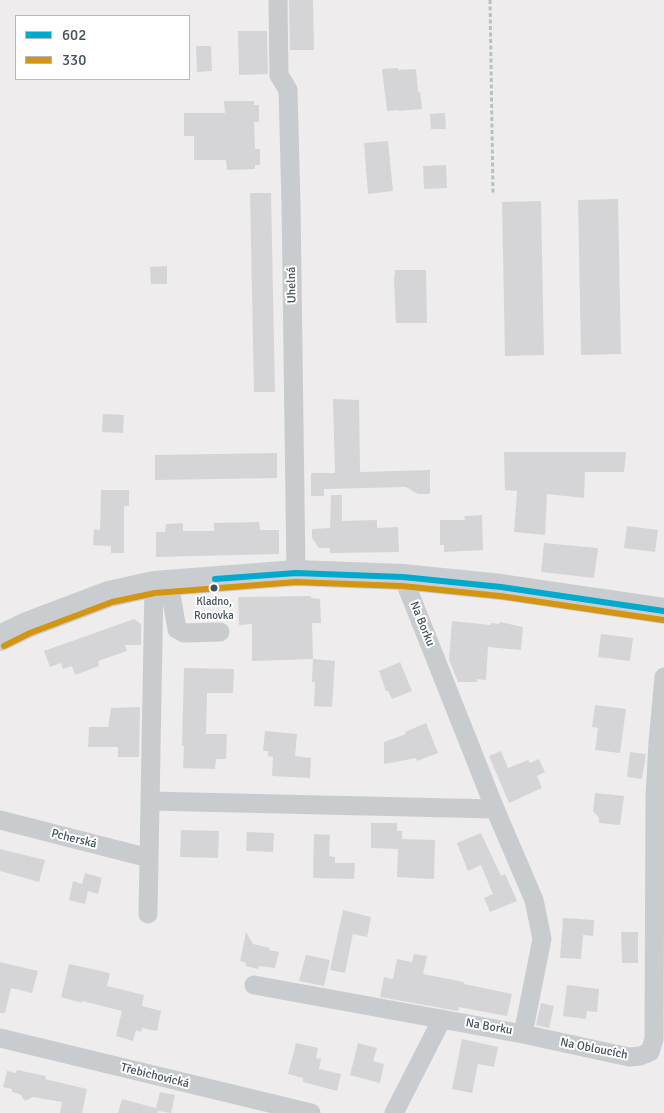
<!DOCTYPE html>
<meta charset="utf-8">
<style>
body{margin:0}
#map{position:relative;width:664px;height:1113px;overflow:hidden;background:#eeeced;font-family:Signika,sans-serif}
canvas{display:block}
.legend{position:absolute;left:15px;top:15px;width:175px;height:65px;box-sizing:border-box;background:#fff;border:1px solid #b3babd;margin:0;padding:6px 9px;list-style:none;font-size:15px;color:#42525b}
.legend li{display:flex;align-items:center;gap:10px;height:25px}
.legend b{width:25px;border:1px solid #b3babd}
</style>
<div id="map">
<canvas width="664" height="1113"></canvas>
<ul class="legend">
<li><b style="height:6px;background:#00a9ce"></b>602</li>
<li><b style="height:6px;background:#d39512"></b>330</li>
</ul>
</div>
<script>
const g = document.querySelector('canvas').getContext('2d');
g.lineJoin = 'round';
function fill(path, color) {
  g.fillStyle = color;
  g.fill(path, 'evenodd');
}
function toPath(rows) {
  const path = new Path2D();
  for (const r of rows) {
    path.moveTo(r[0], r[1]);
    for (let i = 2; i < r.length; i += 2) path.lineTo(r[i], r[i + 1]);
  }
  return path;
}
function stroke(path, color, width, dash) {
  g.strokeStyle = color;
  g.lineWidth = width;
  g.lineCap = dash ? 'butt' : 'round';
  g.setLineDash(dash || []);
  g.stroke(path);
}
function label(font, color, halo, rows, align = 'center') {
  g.font = font + ' Signika,sans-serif';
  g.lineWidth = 4;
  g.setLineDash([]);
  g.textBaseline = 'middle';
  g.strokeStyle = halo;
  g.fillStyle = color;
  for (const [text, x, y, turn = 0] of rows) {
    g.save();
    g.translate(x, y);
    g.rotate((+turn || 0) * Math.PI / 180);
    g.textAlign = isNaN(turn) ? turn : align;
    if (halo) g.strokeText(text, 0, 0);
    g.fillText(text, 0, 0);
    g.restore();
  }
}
fill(toPath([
 [289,0,313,0,314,50,290,50],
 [238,31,267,31,268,74,239,75],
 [196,46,211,46,212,71,197,72],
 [398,68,398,70,416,69,418,92,420,92,422,109,398,111,398,110,387,111,382,69],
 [224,101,254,101,254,105,259,105,259,122,254,122,255,149,260,149,260,165,255,165,255,169,227,170,226,160,194,160,194,136,184,136,184,113,225,113],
 [445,113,446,129,431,129,430,114],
 [388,141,393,191,368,194,364,143],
 [446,165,447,188,424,189,423,166],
 [250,193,271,193,275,392,254,392],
 [618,199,621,354,581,355,578,200],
 [541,201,544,355,505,356,502,202],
 [167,266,167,284,151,284,150,267],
 [395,270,426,270,427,323,396,323,394,281],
 [333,399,359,400,360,472,430,470,430,494,418,494,406,487,324,489,324,496,311,496,311,473,335,473],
 [103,414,124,415,123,433,102,432],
 [504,452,626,452,624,472,585,472,584,498,547,494,545,535,514,532,517,491,505,490],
 [277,453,277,478,155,480,155,455],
 [101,490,129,490,129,506,124,506,124,553,111,553,111,546,93,545,94,529,100,530],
 [331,495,342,495,342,521,377,520,377,528,398,527,399,552,330,553,330,548,319,548,312,538,312,529,330,528],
 [482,515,483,550,444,552,444,545,440,545,440,520,465,520,464,516],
 [259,522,260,530,279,530,279,554,156,557,156,532,165,532,166,524,183,523,183,531,214,531,214,523],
 [627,526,658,530,655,552,624,548],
 [544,543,598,548,594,578,541,572],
 [311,596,311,598,320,599,321,623,312,623,313,659,252,661,252,624,239,625,238,597],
 [134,619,141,624,141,645,125,645,127,651,98,661,99,666,75,675,72,666,63,669,61,663,50,667,44,651],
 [452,621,490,625,491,623,499,624,500,622,523,627,521,650,488,647,486,680,477,679,477,682,458,682,449,660],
 [601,634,633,638,630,661,598,657],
 [313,659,335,661,332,707,314,706,315,682,312,682],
 [400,662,412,691,392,699,388,691,386,691,379,671],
 [184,668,234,669,233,693,207,693,206,734,227,734,226,759,216,759,215,769,183,768,184,746,182,746],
 [595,705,626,709,620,753,595,750,598,728,592,727],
 [140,707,139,757,118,757,118,747,88,747,89,727,108,727,111,708],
 [426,723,438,753,417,761,416,758,384,764,384,742,406,734,405,732],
 [265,731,297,734,295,756,311,758,310,778,272,776,273,757,268,756,268,751,263,751],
 [501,751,508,768,528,760,530,763,539,759,545,772,537,776,542,788,509,803,489,756],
 [630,752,646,754,642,779,627,777],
 [595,793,624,796,620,825,599,823,599,818,593,811],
 [371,823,397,823,397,831,402,831,402,839,435,840,434,879,397,877,398,849,371,848],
 [181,830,219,831,218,858,180,857],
 [247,832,274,833,273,852,246,851],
 [481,833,501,876,505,874,517,901,490,912,484,898,493,894,481,865,468,871,457,843],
 [314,834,330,835,329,856,335,857,335,863,355,863,354,879,313,878],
 [0,849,45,860,39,882,0,871],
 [85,873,102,878,98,894,88,891,85,904,69,900,73,881,82,884],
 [343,910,371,917,367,937,353,934,345,973,330,970],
 [563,918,594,920,593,936,583,935,581,959,560,958],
 [246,932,253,944,270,948,269,950,279,952,275,968,259,966,258,969,246,966,246,963,240,961],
 [621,932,638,932,638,963,622,963],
 [414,954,427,956,423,974,464,982,464,984,512,994,507,1016,459,1007,458,1011,380,997,384,977,393,979,397,959,412,962],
 [306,955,330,960,324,986,299,981],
 [0,962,38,971,32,993,11,988,5,1013,0,1013],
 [69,964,110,973,107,986,144,995,142,1006,161,1011,157,1031,142,1028,141,1032,136,1030,133,1041,116,1036,122,1011,82,1001,82,1003,61,997],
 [567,985,599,989,597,1012,587,1011,586,1019,563,1016],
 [541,1003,554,1006,549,1028,536,1025],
 [462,1039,498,1047,494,1067,478,1064,472,1093,452,1089],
 [296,1043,318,1048,316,1058,321,1059,319,1069,341,1074,337,1091,303,1082,303,1078,288,1074],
 [358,1043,377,1048,373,1061,384,1064,380,1083,350,1075],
 [17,1070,46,1076,45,1079,87,1089,82,1113,60,1113,62,1102,33,1097,25,1101,20,1094,12,1092,12,1089,3,1087,7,1071,16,1073],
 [160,1092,175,1095,171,1113,158,1111,158,1113,118,1113,122,1099,156,1108]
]), '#d5d5d7');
stroke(toPath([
 [490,0,493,193]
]), '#b4c4bd', 3, [4, 2.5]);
stroke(toPath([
 [278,0,279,75,288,90,291,204,296,573],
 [403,577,495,809,534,900,542,939,523,1034],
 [169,583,177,629,184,633,220,632],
 [150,801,495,809],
 [0,820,149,858],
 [148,914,154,584],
 [254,985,523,1034,629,1057,640,1056,650,1052,654,1039,655,796,658,742,664,677],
 [0,1038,311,1113],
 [394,1113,442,1019]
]), '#c8ccce', 19);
stroke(toPath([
 [0,638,27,625,109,594,154,584,296,573,403,577,501,587,664,611]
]), '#c9cdcf', 26);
stroke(toPath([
 [215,579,296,573,403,577,501,587,664,611]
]), '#00a9ce', 6);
stroke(toPath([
 [4,646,30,633,112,602,155,593,296,582,402,586,500,596,663,620]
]), '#d39512', 6);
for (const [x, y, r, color] of [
 [214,588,4.5,"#42525b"]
]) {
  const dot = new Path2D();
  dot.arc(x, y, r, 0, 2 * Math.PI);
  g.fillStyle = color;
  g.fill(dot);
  stroke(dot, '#fff', 2);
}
label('11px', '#42525b', '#fff', [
 ["Kladno,",214,602],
 ["Ronovka",214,616]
]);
label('12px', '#42525b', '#fff', [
 ["Uhelná",292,285,-91],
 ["Na Borku",422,624,68],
 ["Pcherská",74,839,14],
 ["Na Borku",489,1027,10],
 ["Na Obloucích",594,1049,11],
 ["Třebichovická",155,1076,14]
]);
</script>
